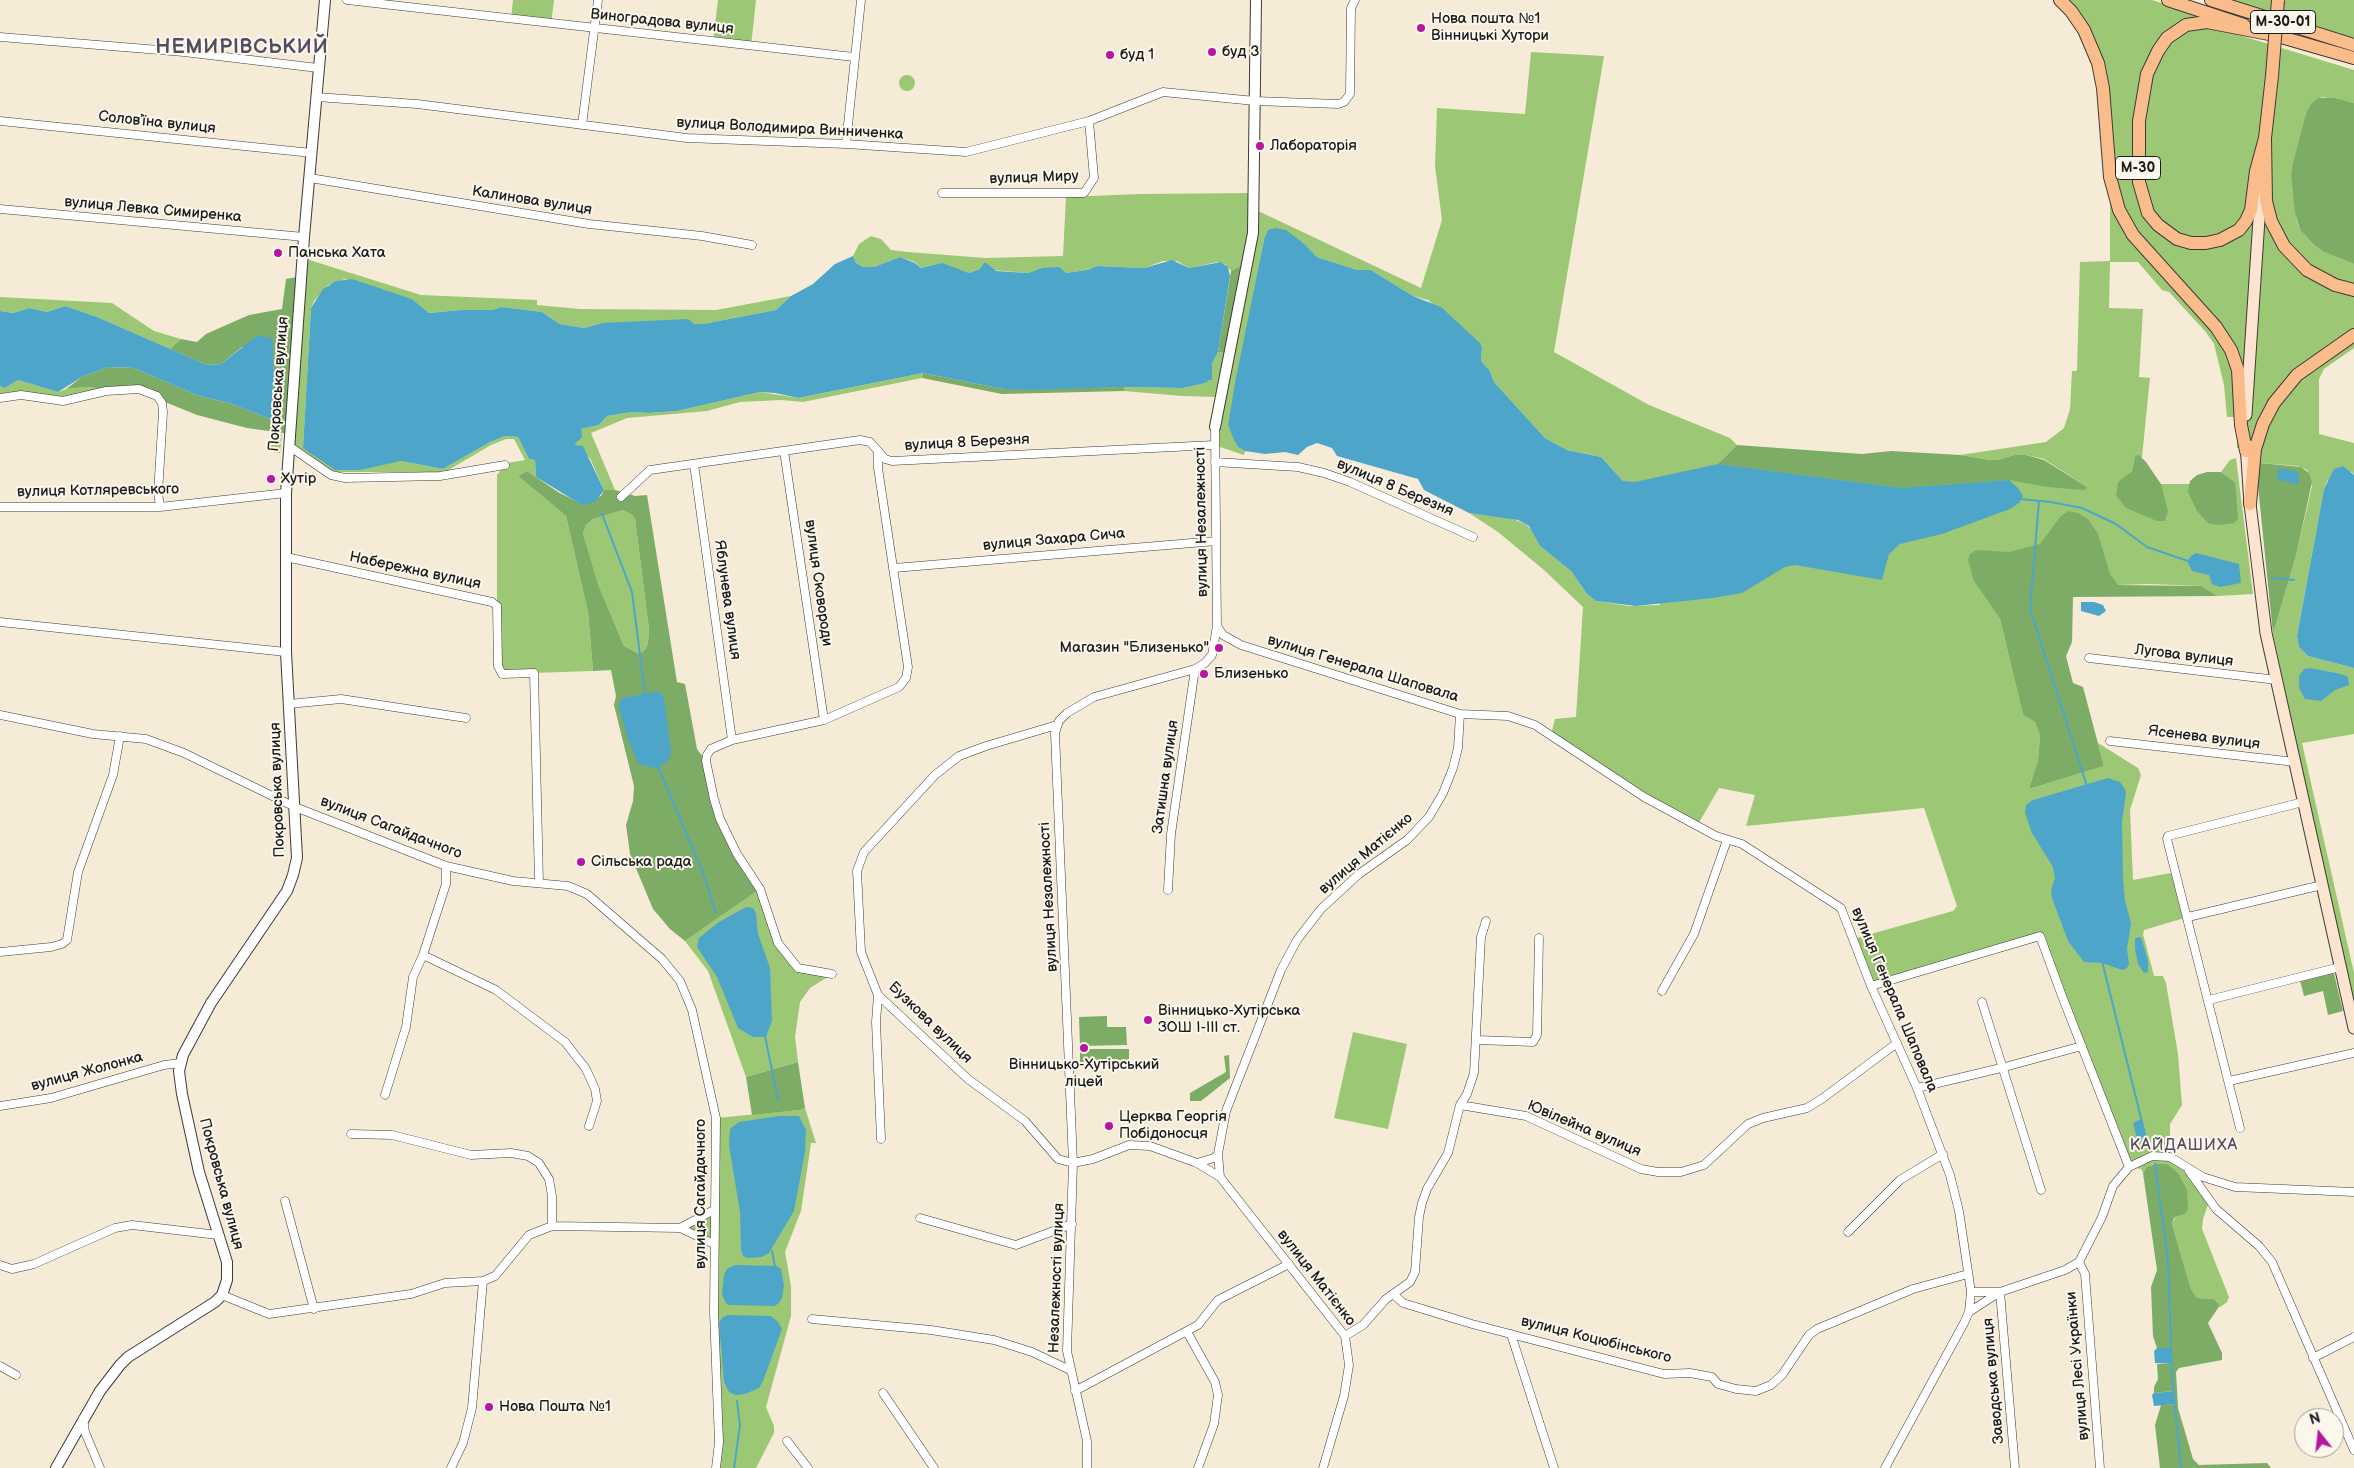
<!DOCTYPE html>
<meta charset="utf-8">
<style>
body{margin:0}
#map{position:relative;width:2354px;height:1468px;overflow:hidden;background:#f6ebd6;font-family:"Balsamiq Sans",sans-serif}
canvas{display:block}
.north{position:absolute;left:2294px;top:1408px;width:50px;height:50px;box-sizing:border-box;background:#fbf7ec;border:1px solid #a29f99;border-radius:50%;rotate:344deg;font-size:14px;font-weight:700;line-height:20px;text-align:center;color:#1c1c1c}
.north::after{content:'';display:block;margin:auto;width:18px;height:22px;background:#b5179e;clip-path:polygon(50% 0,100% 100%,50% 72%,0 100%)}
</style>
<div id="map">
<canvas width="2354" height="1468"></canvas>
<div class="north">N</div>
</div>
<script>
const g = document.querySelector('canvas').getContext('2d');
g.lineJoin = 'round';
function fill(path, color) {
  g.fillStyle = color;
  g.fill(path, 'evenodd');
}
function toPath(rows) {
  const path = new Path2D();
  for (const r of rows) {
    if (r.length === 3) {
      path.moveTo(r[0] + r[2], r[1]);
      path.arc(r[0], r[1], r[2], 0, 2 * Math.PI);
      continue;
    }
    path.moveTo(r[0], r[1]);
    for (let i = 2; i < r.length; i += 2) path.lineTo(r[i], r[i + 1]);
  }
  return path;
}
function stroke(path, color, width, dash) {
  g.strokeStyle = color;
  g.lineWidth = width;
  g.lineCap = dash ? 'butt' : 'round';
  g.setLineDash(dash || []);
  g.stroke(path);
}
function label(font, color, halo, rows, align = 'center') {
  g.font = font + ' "Balsamiq Sans",sans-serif';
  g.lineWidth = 4;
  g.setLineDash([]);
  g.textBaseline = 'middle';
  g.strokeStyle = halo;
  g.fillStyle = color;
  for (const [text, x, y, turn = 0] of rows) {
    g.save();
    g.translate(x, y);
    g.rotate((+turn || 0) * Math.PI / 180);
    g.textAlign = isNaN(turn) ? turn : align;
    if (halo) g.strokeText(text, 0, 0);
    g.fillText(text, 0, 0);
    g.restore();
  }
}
fill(toPath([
 [513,0,554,0,551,24,511,19],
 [718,0,756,0,751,46,713,42],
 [2053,0,2152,0,2195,13,2219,29,2354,70,2354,103,2322,97,2310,105,2292,166,2291,176,2297,221,2300,230,2314,245,2324,252,2354,264,2354,348,2324,369,2319,379,2319,434,2354,443,2354,475,2352,472,2327,481,2324,489,2297,636,2299,647,2308,656,2354,668,2354,734,2302,743,2354,973,2354,1028,2287,729,2293,727,2273,634,2296,556,2312,486,2310,476,2307,470,2298,466,2260,463,2255,449,2237,448,2237,417,2227,417,2224,385,2214,344,2205,331,2169,292,2162,290,2138,262,2110,262,2109,308,2143,309,2139,377,2150,378,2142,457,2135,456,2132,471,2129,473,2159,484,2192,484,2235,495,2235,482,2221,472,2230,460,2236,458,2253,594,2218,596,2201,586,2149,584,1980,589,2000,619,2023,715,2035,722,2040,736,2038,760,2029,789,2104,766,2098,743,2138,768,2141,775,2130,810,2133,880,2176,872,2188,917,2144,930,2143,934,2154,976,2163,976,2166,983,2178,1054,2182,1105,2170,1124,2170,1157,2181,1162,2209,1202,2203,1219,2202,1229,2229,1297,2227,1302,2219,1308,2220,1305,2214,1299,2197,1298,2191,1289,2172,1224,2175,1218,2181,1215,2154,1164,2147,1167,2143,1173,2141,1169,2129,1167,2040,936,1871,986,1853,939,1953,911,1957,906,1924,808,1746,826,1755,795,1719,788,1697,826,1551,735,1555,719,1576,717,1583,607,1544,570,1498,532,1469,513,1511,518,1525,524,1531,529,1540,546,1571,571,1587,594,1596,601,1629,606,1660,605,1631,484,1623,481,1601,457,1567,450,1545,438,1494,382,1490,371,1481,361,1482,348,1428,300,1413,296,1371,270,1357,270,1317,257,1313,253,1264,240,1228,425,1238,447,1245,451,1244,455,1214,445,1244,264,1231,271,1225,264,1217,262,1189,268,1177,261,1163,261,1144,268,1099,266,1087,270,1066,273,1042,268,1028,273,980,269,969,273,938,264,921,268,915,262,900,257,874,267,863,267,856,263,853,256,859,244,871,236,881,239,891,250,908,252,985,258,1063,256,1066,197,1139,194,1255,193,1254,209,1421,288,1442,220,1435,166,1437,108,1525,114,1531,52,1604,56,1554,352,1649,405,1730,438,1737,445,1720,462,1997,478,2087,487,2044,459,2026,455,2014,455,1998,460,1990,460,1960,455,2046,442,2064,428,2070,409,2072,371,2077,371,2080,262,2110,261,2110,197,2096,75,2081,33],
 [2212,0,2354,0,2354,43],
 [907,83,8],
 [303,258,421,295,537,300,537,305,580,309,716,310,791,296,776,310,703,324,602,323,584,328,560,324,542,312,501,307,492,310,461,310,429,313,412,299,345,279,328,285,314,301,311,308,303,448,380,464,401,461,443,469,490,442,505,436,518,437,529,459,535,460,536,477,527,471,518,476,566,516,588,612,593,671,502,674,497,606,497,475,507,463,525,460,514,439,506,439,491,445,445,472,334,472,289,446],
 [0,297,112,303,154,331,181,339,170,349,97,317,65,306,47,312,29,308,13,313,0,311],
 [1218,352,1224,353,1215,397,1182,396,1124,391,1124,387,1183,388,1206,383,1209,379,1212,379,1212,364],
 [923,373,922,378,803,402,781,400,740,402,707,411,627,418,591,433,615,490,604,490,590,458,573,445,581,429,599,425,607,416,632,412,649,413,677,411,760,392,798,398],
 [18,380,58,392,66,389,86,387,105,389,63,399,0,396,0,386,5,388],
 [271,433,282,434,280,453,270,452],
 [623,510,632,515,635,519,649,629,648,643,645,650,639,654,624,646,598,584,583,533,586,525,593,519],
 [760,889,771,929,798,968,832,974,810,988,800,1002,795,1037,798,1062,746,1077,708,971,685,941],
 [1353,1032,1407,1044,1388,1129,1334,1118],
 [805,1108,816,1143,811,1143,801,1211,785,1252,791,1286,791,1316,766,1407,774,1426,774,1433,756,1468,716,1468,714,1245,680,1228,714,1209,716,1118,800,1110]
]), '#9cc875');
fill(toPath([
 [2318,98,2334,98,2354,103,2354,264,2324,252,2314,245,2300,230,2295,212,2291,176,2292,166,2306,114,2310,105],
 [1244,264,1224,353,1218,352,1231,271],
 [302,276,290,434,247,428,197,415,165,402,159,394,86,387,66,389,82,377,108,367,134,368,199,396,229,403,273,420,276,416,272,390,276,382,273,365,273,339,242,347,221,364,207,365,170,349,181,339,197,342,206,334,249,315,282,309,286,279],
 [923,373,1003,389,1124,387,1124,391,1002,394,922,378],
 [1737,445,1862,454,1891,451,1960,455,1990,460,1998,460,2014,455,2026,455,2044,460,2087,487,2085,490,2047,487,2009,480,1901,488,1718,464],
 [2139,455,2146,462,2161,484,2168,511,2165,521,2157,521,2126,508,2116,495,2118,482,2132,471,2135,456],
 [2260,463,2301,467,2309,473,2312,482,2296,556,2273,634,2258,486],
 [527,471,558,492,582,504,601,496,604,490,615,490,635,496,647,495,677,682,685,684,697,749,706,761,717,810,760,889,685,941,670,929,653,909,630,854,626,825,633,801,634,786,614,705,616,696,611,670,593,671,588,612,566,516,518,476],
 [623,510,632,515,635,519,649,629,648,643,645,650,639,654,624,646,598,584,583,533,586,525,593,519],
 [2207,472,2221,472,2235,482,2238,519,2234,523,2218,525,2208,523,2197,511,2188,492,2190,481,2197,475],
 [2068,511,2078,513,2088,519,2098,534,2110,574,2118,585,2201,586,2218,596,2073,597,2072,642,2066,656,2073,683,2083,687,2104,766,2029,789,2038,760,2040,736,2035,722,2023,715,2000,619,1974,581,1968,560,1970,554,1976,550,2009,552,2040,544,2061,516],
 [2333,969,2343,1011,2328,1015,2323,991,2304,996,2299,977],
 [1107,1016,1107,1027,1126,1027,1127,1045,1080,1046,1079,1017],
 [1080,1049,1129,1049,1129,1060,1080,1062],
 [1229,1055,1230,1078,1201,1101,1190,1101,1190,1093,1226,1072,1224,1056],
 [798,1062,805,1108,800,1110,752,1115,746,1077],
 [2155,1164,2166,1164,2172,1168,2178,1173,2187,1190,2188,1209,2186,1213,2174,1218,2172,1224,2191,1289,2197,1298,2214,1299,2220,1305,2208,1323,2222,1353,2222,1360,2179,1368,2176,1372,2178,1408,2193,1459,2199,1465,2267,1463,2271,1468,2160,1468,2155,1425,2161,1405,2175,1404,2173,1391,2154,1393,2154,1387,2158,1379,2157,1364,2172,1364,2171,1348,2157,1348,2153,1336,2151,1287,2157,1270,2143,1173,2147,1167]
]), '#7dac66');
fill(toPath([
 [1275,228,1286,230,1302,242,1317,257,1357,270,1371,270,1413,296,1441,307,1480,343,1482,348,1481,361,1490,371,1494,382,1545,438,1567,450,1601,457,1623,481,1635,482,1718,464,1901,488,2009,480,2018,488,2023,496,2019,503,2010,509,1942,534,1900,544,1889,554,1882,580,1795,565,1785,567,1742,593,1713,598,1636,606,1596,601,1587,594,1571,571,1540,546,1529,526,1518,520,1469,513,1424,490,1418,479,1337,456,1332,448,1317,443,1307,447,1298,455,1285,452,1265,454,1245,451,1238,447,1234,440,1228,425,1235,383,1264,240,1268,230],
 [853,256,856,263,863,267,874,267,900,257,915,263,921,268,942,263,969,273,980,269,985,262,996,271,1028,273,1042,268,1059,267,1066,273,1087,270,1098,266,1144,268,1172,260,1189,268,1221,262,1228,267,1230,276,1218,352,1212,364,1212,380,1209,380,1206,383,1183,388,1124,387,1033,390,1003,389,923,373,798,398,775,393,760,392,677,411,649,413,632,412,607,416,599,425,581,429,582,437,574,445,583,446,604,490,595,502,582,505,536,477,535,460,529,459,518,437,505,436,490,442,443,469,401,461,360,470,335,470,303,448,311,308,323,289,336,281,352,279,412,299,429,313,461,310,492,310,501,307,542,312,560,324,584,328,602,323,688,319,694,324,703,324,776,310,791,296,813,284,835,264],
 [65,306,97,317,207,365,221,364,258,335,273,339,273,365,276,382,272,390,276,416,273,420,229,403,199,396,134,368,108,367,82,377,58,392,18,380,5,388,0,386,0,311,13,313,29,308,47,312],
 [2343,466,2354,475,2354,668,2308,656,2299,647,2297,636,2324,489,2334,469],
 [2279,468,2298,472,2299,485,2277,479],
 [2196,553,2239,564,2241,583,2220,587,2212,584,2209,575,2192,571,2187,561,2191,556],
 [2081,602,2094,602,2103,605,2106,611,2099,616,2081,611],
 [2310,668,2341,674,2348,677,2349,685,2335,690,2321,701,2305,699,2299,688,2299,676,2304,669],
 [659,691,664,698,671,751,670,758,658,768,644,766,638,763,628,739,619,708,619,702,623,698],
 [2108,778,2120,782,2125,789,2126,794,2122,821,2123,879,2125,901,2131,923,2127,949,2129,964,2127,968,2122,970,2102,963,2084,962,2068,941,2052,898,2051,890,2055,878,2053,867,2032,833,2025,813,2026,805,2033,800],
 [746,907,753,908,756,913,758,934,770,968,772,1021,766,1037,753,1037,738,1028,717,977,697,947,699,938,719,922],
 [2141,937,2148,961,2148,972,2144,973,2138,964,2135,949,2135,938],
 [779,1116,799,1116,806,1130,805,1152,794,1211,769,1253,762,1257,748,1258,743,1256,741,1250,740,1212,729,1145,730,1129,739,1122],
 [2141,1119,2146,1139,2138,1142,2133,1123],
 [735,1265,776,1266,781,1269,784,1285,782,1298,778,1304,774,1306,729,1305,726,1303,722,1295,724,1275,727,1269],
 [727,1315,771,1316,778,1322,782,1329,763,1381,759,1388,745,1394,736,1395,729,1392,724,1382,719,1323,722,1318],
 [2157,1348,2171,1348,2172,1364,2155,1363,2154,1351],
 [2174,1391,2175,1404,2154,1406,2152,1395,2154,1393]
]), '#4da5ca');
stroke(toPath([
 [2020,499,2051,502,2082,508,2116,524,2147,547,2188,561],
 [2039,501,2030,609,2087,786],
 [602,514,632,592,645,695],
 [2272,578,2294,580],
 [658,766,703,873,716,913],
 [2102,961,2146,1138],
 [765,1036,778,1100],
 [2155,1164,2168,1260,2172,1378,2181,1468],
 [772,1251,775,1267],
 [734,1468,740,1425,737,1401]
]), '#4da5ca', 2);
const minor = toPath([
 [347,0,854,57],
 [0,37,184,52,318,68],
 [316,97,417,104,687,138,846,144,966,152,1089,121,1163,92,1255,101,1338,104,1344,102,1350,94,1351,8,1355,0],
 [0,121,312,153],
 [582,125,598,0],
 [846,144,861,0],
 [310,178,589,224,702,236,752,245],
 [942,193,1084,193,1094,178,1089,121],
 [0,209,304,237],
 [0,398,21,395,63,401,106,391,139,389,157,396,162,403,163,412,158,493,160,507],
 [289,446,331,475,345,478,440,476,505,465],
 [784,451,824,720],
 [1215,462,1298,467,1324,473,1350,482,1473,537],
 [694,464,732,740],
 [621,497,650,470,860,440,870,442,885,459,892,461,1214,445],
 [0,507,160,507,286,493],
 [286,557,492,602,497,606,498,666,502,674,534,673,539,883],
 [894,568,1216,541],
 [0,622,286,652],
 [1217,626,1223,635,1241,645,1460,714,1508,716,1535,725,1644,797,1716,836,1742,844,1841,908,1871,986,1917,1088,1950,1175,1959,1211,1971,1292,1969,1312,1964,1323,1885,1468],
 [2089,658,2277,680],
 [289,704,341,699,466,718],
 [0,715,93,734,146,739,184,753,295,807,446,866,513,881,568,886,587,894,662,959,680,981,692,1010,716,1118,714,1312,719,1442,716,1468],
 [1057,725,986,746,959,756,935,775,864,852,857,871,861,952,878,995,968,1079,1025,1121,1058,1159,1073,1163,1093,1159,1129,1145,1150,1146,1197,1163,1220,1177],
 [2110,741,2295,762],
 [446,866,446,884,423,955,496,990,565,1042,586,1069,595,1089,597,1101,589,1126],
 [1168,890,1171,834,1195,669],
 [2188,917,2322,885],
 [0,952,51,947,62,944,67,940,78,872,113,775,120,736],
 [832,974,798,968,778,943,760,889,737,854,720,819,714,799,706,761,707,755,711,749,732,740,824,720,899,687,906,678,908,667,878,468,878,451],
 [1871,986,2040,936,2062,996,2129,1167],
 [1662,991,1694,934,1727,840],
 [878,995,876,1022,881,1139],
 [2209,1000,2340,967],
 [1982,1002,2041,1190],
 [1477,1040,1533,1042,1537,1035,1539,938],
 [2229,1081,2354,1053],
 [1917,1088,2001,1068,2082,1046],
 [385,1095,406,1027,413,977,423,955],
 [1460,1105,1526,1116,1641,1169,1658,1172,1681,1172,1704,1165,1748,1124,1763,1118,1807,1108,1823,1098,1897,1043],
 [0,1106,51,1098,164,1065,181,1063],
 [2240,1128,2167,839,2168,836,2303,802],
 [351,1134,392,1135,471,1155,511,1153,528,1156,539,1163,549,1179,552,1196,552,1226],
 [1197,1163,1214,1158,1218,1154],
 [2189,1171,2216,1209,2259,1246,2272,1262,2354,1450],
 [285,1201,314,1309],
 [920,1218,1016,1245,1072,1224],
 [680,1228,714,1244],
 [1848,1232,1900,1180,1943,1154],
 [2079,1262,2085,1274,2100,1468],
 [0,1265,12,1269,34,1264,115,1228,132,1225,218,1235],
 [1971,1292,2000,1292,2015,1468],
 [1393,1294,1403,1303,1472,1324,1664,1374,1690,1373,1712,1377,1718,1384,1736,1389,1756,1391,1771,1385,1782,1375,1809,1335,1817,1329,1913,1289,1968,1274],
 [222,1295,269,1314,411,1294,445,1283,483,1281,495,1276,529,1235,552,1226,680,1228,714,1210],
 [1969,1312,2000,1292,2065,1270,2079,1262,2102,1217,2113,1186,2129,1167,2152,1156,2170,1157,2203,1177,2235,1187,2354,1192],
 [812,1319,931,1330,994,1340,1032,1352,1070,1370],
 [1187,1332,1215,1382,1218,1395,1214,1424,1198,1468],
 [1511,1334,1554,1468],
 [1345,1336,1363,1325,1386,1299,1410,1282,1415,1272,1419,1217,1422,1203,1427,1189,1448,1153,1460,1105,1467,1094,1474,1073,1481,937,1486,921],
 [2313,1358,2354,1337],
 [0,1366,16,1375],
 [1075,1391,1198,1325,1218,1300,1289,1264],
 [883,1393,934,1468],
 [83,1419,85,1432,100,1468],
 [787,1441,808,1468],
 [451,1468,463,1443,472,1408,483,1281],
 [1087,1468,1087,1441,1067,1351,1073,1163,1055,733,1059,721,1067,713,1094,697,1195,669,1205,663,1212,655,1217,626,1215,427],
 [1323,1468,1344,1396,1349,1365,1345,1336,1220,1177,1218,1154,1226,1111,1281,970,1297,940,1321,909,1359,874,1407,840,1429,817,1443,793,1453,768,1458,748,1460,714]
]);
const tertiary = toPath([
 [1215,427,1253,233,1256,0],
 [56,1468,100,1391,120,1365,128,1357,215,1302,222,1295,227,1280,227,1262,199,1172,182,1094,179,1071,183,1055,211,1003,287,891,293,875,297,858,286,652,286,493,304,237,325,0]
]);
const secondary = toPath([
 [2246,415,2261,189],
 [2246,444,2250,504,2266,633,2354,1028]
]);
const primary = toPath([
 [2060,0,2071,11,2084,30,2098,63,2103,88,2110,177,2119,210,2133,235,2216,327,2231,350,2238,370,2241,425,2246,451],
 [2168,0,2244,25],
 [2211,0,2354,45]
]);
const trunk = toPath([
 [2272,76,2265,138,2266,201,2271,221,2284,246,2307,270,2335,285,2354,290],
 [2265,138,2256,171,2251,210,2246,221,2239,230,2220,240,2206,243,2191,243,2177,239,2158,225,2148,213,2139,182,2139,121,2147,74,2158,51,2167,38,2186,25,2207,22,2274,35,2354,58],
 [2250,504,2255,449,2263,424,2274,403,2297,375,2354,335]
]);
stroke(minor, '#3d3b38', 9);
stroke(tertiary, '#3d3b38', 12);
stroke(secondary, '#3d3b38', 13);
stroke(primary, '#3d3b38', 14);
stroke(trunk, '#3d3b38', 14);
stroke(minor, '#fff', 8);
stroke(tertiary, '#fff', 10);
stroke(secondary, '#fde4d0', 11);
stroke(primary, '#f9bc8a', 12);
stroke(trunk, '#f9bc8a', 12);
const trunkBridge = toPath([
 [2272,76,2278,0]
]);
stroke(trunkBridge, '#3d3b38', 14, []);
stroke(trunkBridge, '#f9bc8a', 12);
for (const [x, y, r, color] of [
 [1421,28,5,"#b5179e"],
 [1212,52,5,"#b5179e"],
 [1110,55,5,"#b5179e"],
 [1260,146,5,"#b5179e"],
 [278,253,5,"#b5179e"],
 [271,479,5,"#b5179e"],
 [1219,648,5,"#b5179e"],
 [1204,674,5,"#b5179e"],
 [581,862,5,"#b5179e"],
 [1148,1020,5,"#b5179e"],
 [1084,1048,5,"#b5179e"],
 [1109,1126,5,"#b5179e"],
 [489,1407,5,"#b5179e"]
]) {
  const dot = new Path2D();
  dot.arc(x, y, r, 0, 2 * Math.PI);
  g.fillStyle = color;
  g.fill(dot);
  stroke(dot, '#fbf7ec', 2);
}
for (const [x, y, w] of [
 [2283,22,65],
 [2138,168,45]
]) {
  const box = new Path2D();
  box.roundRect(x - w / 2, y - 11.5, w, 23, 4);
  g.fillStyle = '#fbf7ec';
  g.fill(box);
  stroke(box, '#1c1c1c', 1);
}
label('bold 14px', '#1c1c1c', null, [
 ["М-30-01",2283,22],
 ["М-30",2138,168]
]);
label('15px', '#1c1c1c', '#fbf7ec', [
 ["Нова пошта №1",1431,19],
 ["Вінницькі Хутори",1431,36],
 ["буд 3",1222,52],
 ["буд 1",1120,55],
 ["Лабораторія",1270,146],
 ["Панська Хата",288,253],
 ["Хутір",281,479],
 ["Магазин \"Близенько\"",1209,648,"right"],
 ["Близенько",1214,674],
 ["Сільська рада",591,862],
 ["Вінницько-Хутірська",1158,1011],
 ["ЗОШ І-ІІІ ст.",1158,1028],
 ["Вінницько-Хутірський",1084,1065,"center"],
 ["ліцей",1084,1082,"center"],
 ["Церква Георгія",1119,1117],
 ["Побідоносця",1119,1134],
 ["Нова Пошта №1",499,1407]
], 'left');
label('15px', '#1c1c1c', '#fbf7ec', [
 ["Виноградова вулиця",662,22,6],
 ["Соловʼїна вулиця",157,123,6],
 ["вулиця Володимира Винниченка",790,129,3],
 ["вулиця Миру",1034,178,-2],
 ["Калинова вулиця",532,201,9],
 ["вулиця Левка Симиренка",153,210,5],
 ["Покровська вулиця",279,384,-86],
 ["вулиця 8 Березня",967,443,-3],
 ["вулиця 8 Березня",1395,488,23],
 ["вулиця Котляревського",98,491,-1],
 ["вулиця Незалежності",1202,522,-91],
 ["вулиця Захара Сича",1054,540,-5],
 ["Набережна вулиця",415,571,12],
 ["вулиця Сковороди",818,583,82],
 ["Яблунева вулиця",727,600,82],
 ["Лугова вулиця",2184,656,7],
 ["вулиця Генерала Шаповала",1363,669,17],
 ["Ясенева вулиця",2204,738,7],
 ["Затишна вулиця",1166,777,-82],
 ["Покровська вулиця",278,790,-92],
 ["вулиця Сагайдачного",391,828,21],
 ["вулиця Матієнко",1366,854,-40],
 ["вулиця Незалежності",1049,897,-93],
 ["вулиця Генерала Шаповала",1894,1000,67],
 ["Бузкова вулиця",930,1023,44],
 ["вулиця Жолонка",87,1072,-15],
 ["Ювілейна вулиця",1584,1129,23],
 ["Покровська вулиця",221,1184,75],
 ["вулиця Сагайдачного",701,1194,-90],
 ["Незалежності вулиця",1057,1278,-88],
 ["вулиця Матієнко",1316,1278,52],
 ["вулиця Коцюбінського",1596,1340,14],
 ["вулиця Лесі Українки",2078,1366,-95],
 ["Заводська вулиця",1994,1381,-95]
]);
g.letterSpacing = '1px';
label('16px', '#554a61', '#fbf7ec', [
 ["КАЙДАШИХА",2184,1146]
]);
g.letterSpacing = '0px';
g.letterSpacing = '1px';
label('bold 20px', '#554a61', '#fbf7ec', [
 ["НЕМИРІВСЬКИЙ",242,48]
]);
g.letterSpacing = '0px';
</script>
